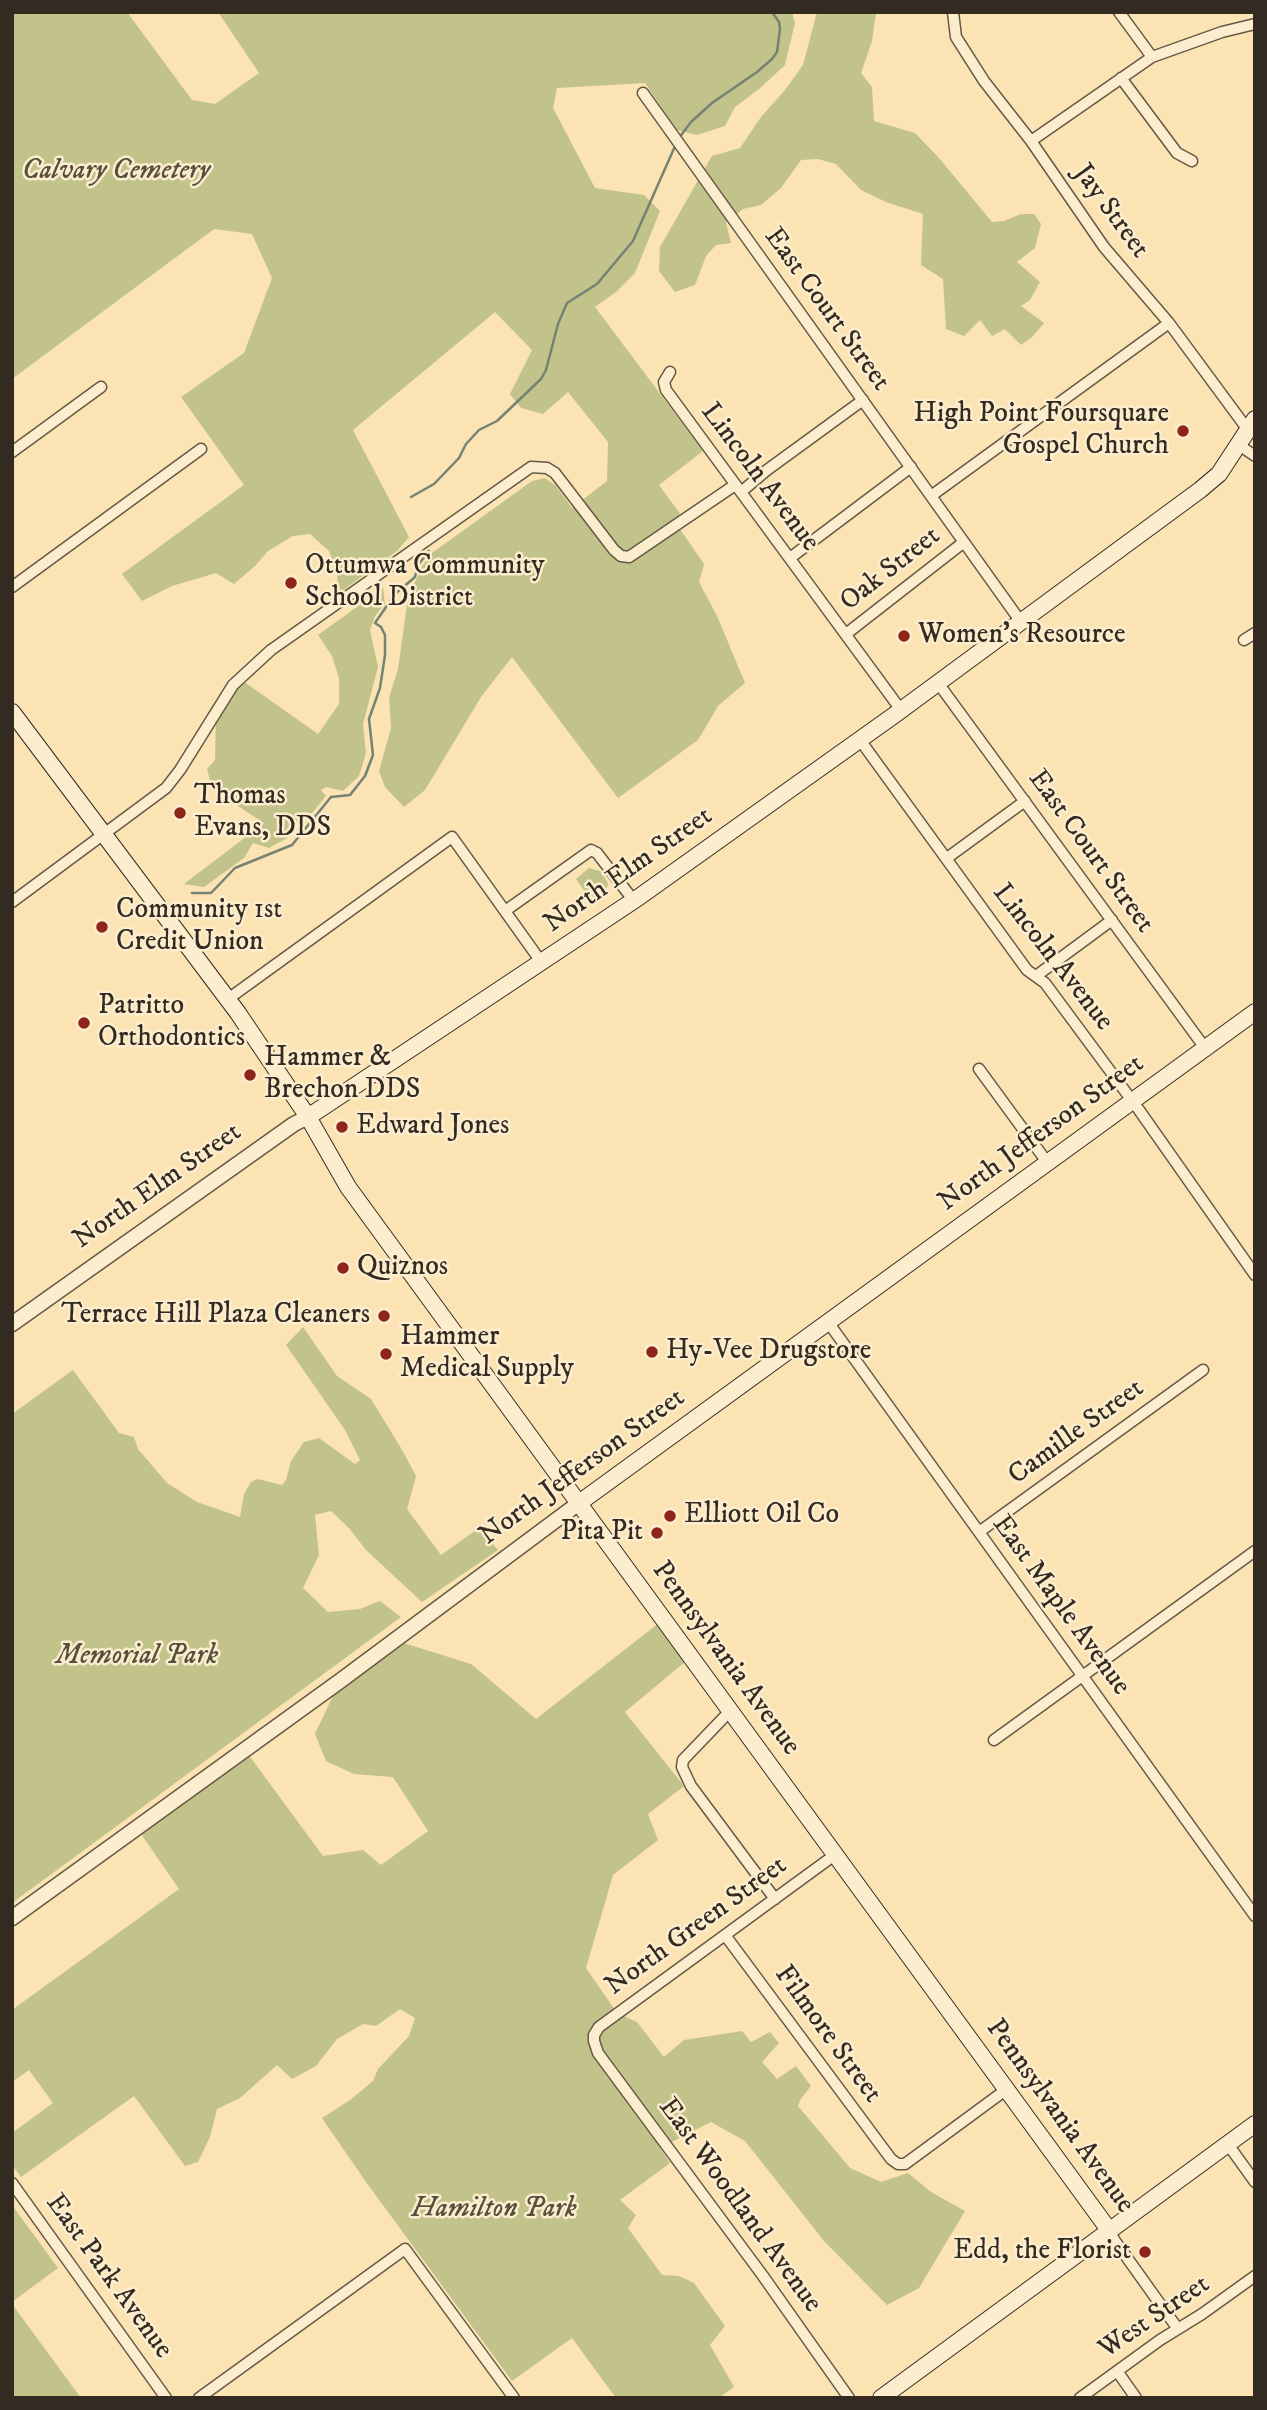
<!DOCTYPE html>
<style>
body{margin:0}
#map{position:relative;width:1267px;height:2410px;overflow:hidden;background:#fbe3b3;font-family:"IM FELL DW Pica",serif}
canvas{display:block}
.frame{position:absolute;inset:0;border:14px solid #332b21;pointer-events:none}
</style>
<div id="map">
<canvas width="1267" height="2410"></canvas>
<div class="frame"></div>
</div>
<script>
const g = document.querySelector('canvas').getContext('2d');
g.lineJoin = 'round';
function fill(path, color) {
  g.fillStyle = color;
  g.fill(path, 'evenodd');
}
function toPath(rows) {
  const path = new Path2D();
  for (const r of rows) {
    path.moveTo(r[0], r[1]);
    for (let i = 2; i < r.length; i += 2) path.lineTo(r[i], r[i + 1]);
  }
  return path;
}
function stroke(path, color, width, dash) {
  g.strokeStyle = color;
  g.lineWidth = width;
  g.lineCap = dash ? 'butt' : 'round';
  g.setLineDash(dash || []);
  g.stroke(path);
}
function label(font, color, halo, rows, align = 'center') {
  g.font = font + ' "IM FELL DW Pica",serif';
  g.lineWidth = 5;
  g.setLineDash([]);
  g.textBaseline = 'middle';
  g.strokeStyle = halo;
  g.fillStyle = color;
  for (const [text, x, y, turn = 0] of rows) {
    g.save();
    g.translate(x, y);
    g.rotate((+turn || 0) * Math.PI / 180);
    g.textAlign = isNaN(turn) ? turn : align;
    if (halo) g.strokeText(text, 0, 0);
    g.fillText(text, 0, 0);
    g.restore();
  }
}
fill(toPath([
 [12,12,127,12,192,100,215,104,259,73,218,12,792,12,795,23,785,65,759,89,735,107,725,126,697,135,677,130,645,83,557,88,553,108,595,188,644,195,660,211,635,273,616,292,595,307,703,451,659,485,681,515,675,522,704,564,699,582,718,618,745,683,718,706,698,740,618,798,512,657,481,697,425,790,404,807,385,787,379,771,391,728,389,698,398,669,408,597,423,565,432,553,532,481,545,478,556,486,572,508,607,481,608,442,568,392,543,414,521,408,510,394,532,350,495,312,353,430,409,537,397,551,338,594,337,571,329,551,310,534,293,536,268,551,255,566,234,584,216,573,172,586,142,601,122,574,244,485,181,397,244,353,272,278,252,234,214,229,12,379],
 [817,12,876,12,872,41,861,73,872,87,874,121,915,133,939,158,992,222,1004,221,1021,214,1034,214,1041,224,1035,248,1017,262,1040,282,1030,300,1021,306,1044,323,1032,337,1021,345,1005,329,992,336,980,320,964,336,946,329,943,279,921,265,923,214,886,202,861,190,836,164,818,159,801,160,781,188,761,205,743,209,726,223,731,243,716,245,706,256,695,285,675,292,659,271,660,247,712,156,740,148,761,117,785,90,803,65],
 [383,588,385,604,375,616,370,630,378,667,363,724,366,753,359,776,343,791,326,787,321,790,326,796,313,812,293,825,289,837,269,848,253,843,244,858,204,887,184,884,264,823,218,793,211,784,207,769,215,760,216,711,240,679,318,734,339,704,339,678,332,656,318,635],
 [589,868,600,871,608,883,607,888,595,898,584,890,576,879],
 [303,1327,337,1376,371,1399,401,1448,416,1476,407,1509,441,1555,479,1528,498,1550,422,1602,366,1550,349,1528,331,1511,315,1515,319,1555,303,1588,328,1612,360,1609,380,1601,401,1617,12,1903,12,1414,73,1370,119,1433,134,1437,138,1449,167,1483,197,1502,240,1517,244,1494,251,1482,258,1479,282,1485,286,1480,291,1461,304,1442,319,1438,355,1464,360,1460,345,1430,286,1345],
 [664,1619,691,1657,625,1712,684,1786,648,1814,658,1840,613,1875,586,1968,617,2013,637,2022,664,2057,684,2040,742,2031,751,2042,770,2032,779,2043,762,2062,777,2079,796,2066,811,2086,800,2100,798,2106,850,2168,881,2182,908,2173,931,2192,965,2211,919,2288,887,2305,824,2241,745,2141,711,2122,660,2148,670,2163,620,2200,636,2215,628,2228,662,2275,679,2276,694,2283,725,2326,710,2345,734,2387,719,2398,616,2398,572,2338,512,2381,366,2182,322,2118,350,2100,373,2081,378,2069,409,2036,415,2018,400,2009,376,2026,363,2024,337,2039,316,2066,292,2079,277,2065,240,2098,217,2109,210,2137,198,2162,185,2166,134,2096,21,2177,12,2165,12,2133,53,2103,29,2070,12,2082,12,2010,179,1889,137,1828,245,1750,323,1856,363,1850,381,1865,428,1831,393,1777,354,1774,326,1761,315,1734,340,1681,394,1640,471,1664,536,1719],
 [12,2205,58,2268,12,2302],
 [12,2304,81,2398,12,2398]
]), '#c1c38b');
stroke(toPath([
 [679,138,691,122,712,103,757,72,772,59,777,52,780,29,779,22,772,12],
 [411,497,434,484,459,458,466,444,479,430,497,421,541,379,546,370,558,324,567,303,597,284,633,241,676,144],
 [192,893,211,893,235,868,292,845,331,797,350,795,365,776,373,755,369,719,380,688,385,655,385,635,381,627,375,623,395,594,415,577,418,565,429,551]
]), '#748373', 2.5);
const minor = toPath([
 [953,12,956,37,984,81,1031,141,1104,247,1169,323,1248,430],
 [1119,12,1152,57],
 [1121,78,1177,153,1192,161],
 [643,93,1021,622],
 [1031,141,1152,57,1222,32,1255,24],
 [670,372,664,382,666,390,901,710],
 [1239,445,1255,456],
 [12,452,101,387],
 [741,492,767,470,863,400],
 [931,496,1169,323],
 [790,558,911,467],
 [12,587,201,449],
 [846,634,964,542],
 [1244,640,1255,633],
 [938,683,1205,1048],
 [860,740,1027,970,1045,983,1139,1110,1255,1275],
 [947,858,1025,801],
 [12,902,166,788,180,770,233,685,271,650,531,467,547,468,555,473,614,550,621,556,629,557,735,485],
 [505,911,591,850,597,853,634,901],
 [1036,976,1112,920],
 [228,999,452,837,542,963],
 [979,1069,1047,1162],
 [828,1322,1255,1916],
 [979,1532,1203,1370],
 [731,1710,683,1760,682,1767,691,1786,775,1899],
 [994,1740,1255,1551],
 [836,1854,599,2027,594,2035,594,2041,598,2053,763,2276,849,2398],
 [725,1935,891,2159,898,2164,905,2164,1007,2089],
 [1227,2143,1255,2182],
 [12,2183,166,2398],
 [1109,2230,1115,2241,1178,2329],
 [1117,2371,1136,2398],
 [199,2398,405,2249,514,2398],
 [1080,2398,1160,2340,1202,2314,1255,2276]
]);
const tertiary = toPath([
 [12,1324,294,1124,308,1117],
 [12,1918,340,1681,579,1503]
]);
const secondary = toPath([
 [12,712,238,1013,308,1117,348,1187,1109,2230],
 [308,1117,639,897,893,716,1200,490,1219,474,1255,419],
 [579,1503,1255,1012],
 [881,2398,1255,2124]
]);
stroke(minor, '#655946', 13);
stroke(tertiary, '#655946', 17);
stroke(secondary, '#332b21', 18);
stroke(minor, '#fcedce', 10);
stroke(tertiary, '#fcedce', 14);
stroke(secondary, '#fcedce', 16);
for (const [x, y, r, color] of [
 [1183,431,7,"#8f2418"],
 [291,583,7,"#8f2418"],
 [904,636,7,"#8f2418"],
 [180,813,7,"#8f2418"],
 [102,927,7,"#8f2418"],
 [84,1023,7,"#8f2418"],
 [250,1075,7,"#8f2418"],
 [342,1127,7,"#8f2418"],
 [343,1268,7,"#8f2418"],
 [384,1316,7,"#8f2418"],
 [652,1352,7,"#8f2418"],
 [386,1354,7,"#8f2418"],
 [670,1516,7,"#8f2418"],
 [657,1533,7,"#8f2418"],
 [1145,2252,7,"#8f2418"]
]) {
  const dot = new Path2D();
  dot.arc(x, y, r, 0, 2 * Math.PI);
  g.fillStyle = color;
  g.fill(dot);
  stroke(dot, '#fcedce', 2.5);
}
label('italic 28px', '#56513c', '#fcedce', [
 ["Calvary Cemetery",116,172],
 ["Memorial Park",137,1657],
 ["Hamilton Park",494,2210]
]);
label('28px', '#332b21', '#fcedce', [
 ["Jay Street",1110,212,54],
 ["East Court Street",826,310,54],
 ["Lincoln Avenue",759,478,53],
 ["Oak Street",891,570,-38],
 ["East Court Street",1090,852,54],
 ["North Elm Street",629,871,-35],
 ["Lincoln Avenue",1052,958,52],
 ["North Jefferson Street",1042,1134,-36],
 ["North Elm Street",158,1187,-35],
 ["Camille Street",1077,1433,-36],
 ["North Jefferson Street",583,1468,-36],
 ["East Maple Avenue",1060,1606,54],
 ["Pennsylvania Avenue",725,1659,54],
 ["North Green Street",697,1927,-36],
 ["Filmore Street",827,2035,54],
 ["Pennsylvania Avenue",1059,2117,54],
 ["East Woodland Avenue",739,2206,54],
 ["East Park Avenue",108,2277,54],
 ["West Street",1155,2318,-34]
]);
label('28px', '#332b21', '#fcedce', [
 ["High Point Foursquare",1169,415,"right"],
 ["Gospel Church",1169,447,"right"],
 ["Ottumwa Community",305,567],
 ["School District",305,599],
 ["Women's Resource",918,636],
 ["Thomas",194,797],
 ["Evans, DDS",194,829],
 ["Community 1st",116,911],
 ["Credit Union",116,943],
 ["Patritto",98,1007],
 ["Orthodontics",98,1039],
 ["Hammer &",264,1059],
 ["Brechon DDS",264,1091],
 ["Edward Jones",356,1127],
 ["Quiznos",357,1268],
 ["Terrace Hill Plaza Cleaners",370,1316,"right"],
 ["Hammer",400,1338],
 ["Medical Supply",400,1370],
 ["Hy-Vee Drugstore",666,1352],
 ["Elliott Oil Co",684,1516],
 ["Pita Pit",643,1533,"right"],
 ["Edd, the Florist",1131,2252,"right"]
], 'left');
</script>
